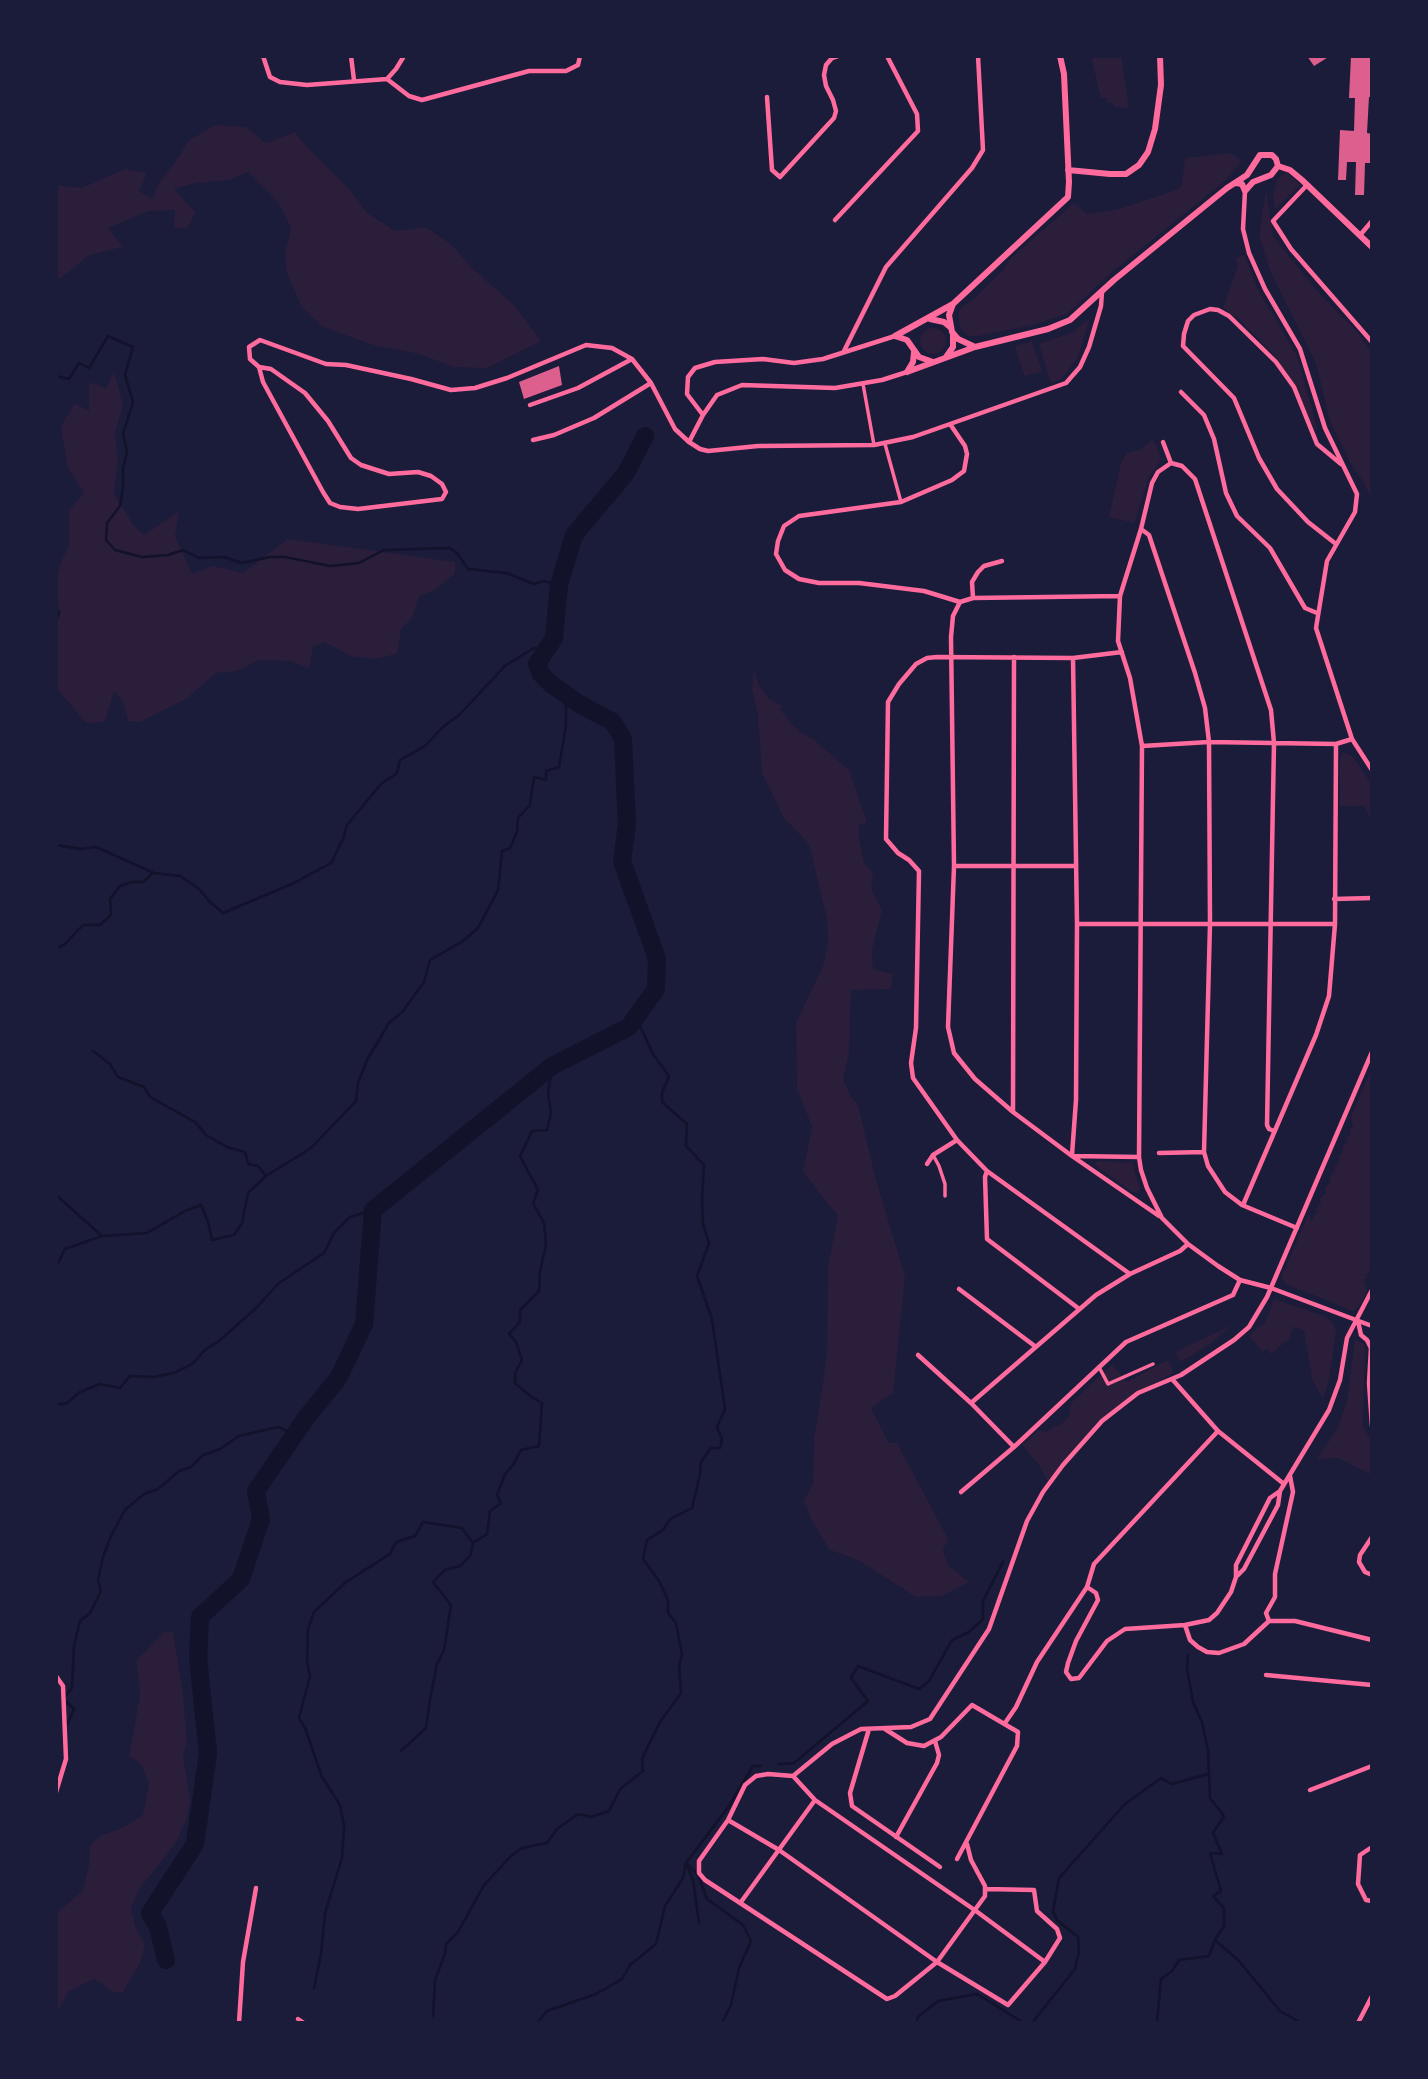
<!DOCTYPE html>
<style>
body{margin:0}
#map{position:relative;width:1428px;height:2079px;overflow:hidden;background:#1b1b3a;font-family:"Nunito Sans",sans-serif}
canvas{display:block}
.frame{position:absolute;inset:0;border:58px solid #1b1b3a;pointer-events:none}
</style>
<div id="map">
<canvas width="1428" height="2079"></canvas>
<div class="frame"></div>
</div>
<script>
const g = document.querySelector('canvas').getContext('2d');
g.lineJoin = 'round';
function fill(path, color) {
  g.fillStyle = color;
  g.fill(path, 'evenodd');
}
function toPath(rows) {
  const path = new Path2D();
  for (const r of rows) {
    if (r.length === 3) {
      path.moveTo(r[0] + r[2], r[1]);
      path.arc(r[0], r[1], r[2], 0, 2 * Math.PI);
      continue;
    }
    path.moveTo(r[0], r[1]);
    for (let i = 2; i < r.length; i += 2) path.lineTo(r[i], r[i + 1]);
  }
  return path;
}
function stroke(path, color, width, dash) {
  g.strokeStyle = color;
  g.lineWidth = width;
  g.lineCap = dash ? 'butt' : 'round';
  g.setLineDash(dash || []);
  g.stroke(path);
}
fill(toPath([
 [1091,56,1121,56,1129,108,1114,107,1113,103,1107,103,1106,97,1101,99],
 [215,125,246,127,266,143,295,132,306,146,352,192,366,212,395,231,425,227,452,245,472,268,513,304,541,341,487,368,454,367,419,354,373,345,323,327,301,306,287,273,285,253,291,228,278,202,248,172,229,180,196,183,174,189,195,212,188,228,174,228,175,210,149,211,108,228,123,247,89,255,61,278,56,278,56,185,82,188,125,169,147,173,139,191,152,199,159,183,180,155,188,141],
 [1230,153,1242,161,1225,181,1112,272,1067,314,1033,325,978,336,968,336,961,329,958,314,962,307,973,300,1002,271,1011,258,1074,203,1087,214,1116,210,1179,189,1182,183,1185,158],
 [1286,172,1301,185,1275,209,1273,196,1277,180],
 [1266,191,1273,236,1317,291,1359,334,1372,354,1372,510,1371,498,1364,483,1350,462,1330,421,1316,363,1270,271,1259,235],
 [1245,255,1258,290,1297,356,1318,431,1311,423,1297,390,1273,354,1240,320,1223,308,1238,266,1235,258],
 [1090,318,1077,359,1061,379,1051,384,1039,344,1071,333],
 [933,341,13],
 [1032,341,1042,372,1024,376,1015,346],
 [114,371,123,406,115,433,118,459,114,494,134,526,144,535,179,511,175,536,192,574,213,566,243,573,288,539,455,562,455,574,435,590,419,596,412,618,401,629,397,654,372,659,350,656,325,642,313,646,309,669,291,661,259,660,237,671,216,673,186,699,140,722,128,721,123,701,114,691,105,722,86,723,58,690,58,676,56,675,56,608,59,611,56,581,61,562,69,545,69,510,84,493,68,468,61,426,75,403,89,411,89,382,106,388],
 [1152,440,1156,445,1161,460,1149,477,1134,523,1109,517,1121,462,1127,453,1139,450],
 [754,669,758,684,769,699,782,706,780,709,790,722,801,733,813,739,849,770,867,823,859,824,859,839,864,863,873,873,871,888,882,910,872,950,873,969,893,974,891,989,851,990,849,1052,843,1079,851,1097,858,1105,875,1176,905,1277,893,1393,871,1408,889,1443,897,1443,948,1539,943,1550,948,1565,969,1582,942,1596,916,1597,858,1560,830,1550,812,1521,804,1501,813,1483,814,1440,827,1355,828,1266,838,1216,803,1172,812,1127,797,1088,796,1023,824,964,828,941,827,919,809,844,784,818,762,773,758,715,752,689],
 [1344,752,1353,757,1372,785,1372,822,1364,806,1340,806,1340,759],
 [1372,1067,1372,1268,1369,1269,1370,1273,1366,1274,1367,1278,1364,1279,1367,1291,1359,1307,1353,1311,1286,1284,1281,1278,1309,1213,1311,1220,1314,1219,1313,1215,1317,1213,1316,1209,1321,1203,1320,1199,1326,1192,1325,1188,1331,1181,1329,1177,1335,1171,1334,1167,1340,1160,1339,1155,1342,1154,1343,1145,1347,1144,1346,1139,1351,1134,1350,1129,1353,1128,1351,1117],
 [1099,1161,1132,1163,1140,1188,1138,1193,1132,1192,1096,1166,1096,1162],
 [1274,1299,1324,1316,1334,1324,1336,1333,1329,1380,1323,1399,1312,1379,1304,1330,1293,1327,1289,1339,1271,1354,1267,1349,1263,1352,1249,1336,1262,1324,1264,1325],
 [1234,1324,1211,1343,1181,1362,1175,1352],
 [1355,1339,1364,1344,1365,1350,1363,1427,1372,1442,1372,1475,1338,1458,1317,1459,1338,1427,1347,1401],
 [1168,1360,1174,1373,1134,1394,1117,1407,1067,1461,1051,1487,1039,1465,1022,1445,1039,1430,1047,1432,1048,1430,1053,1429,1053,1426,1059,1426,1069,1417,1071,1403,1112,1365,1127,1382],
 [164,1632,173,1632,183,1695,187,1742,183,1756,190,1800,187,1818,178,1838,166,1856,139,1889,131,1909,136,1929,145,1945,140,1963,123,1992,113,1992,94,1979,69,1991,56,2014,56,1914,83,1890,90,1860,90,1845,102,1835,120,1829,143,1815,149,1784,142,1765,129,1756,140,1696,137,1660]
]), '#2a1e3b');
stroke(toPath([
 [56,376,69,379,79,363,89,368,108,336,133,347,125,375,133,402,123,434,127,452,123,469,123,488,120,506,107,523,106,540,115,550,142,557,168,555,183,550,199,558,224,557,242,563,270,557,285,557,330,566,359,563,384,550,450,548,457,553,468,569,506,573,534,584,544,581,559,585],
 [56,608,59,613,56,622],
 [56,845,81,849,96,847,154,873,180,876,199,889,210,902,223,913,294,883,331,863,343,839,347,825,381,784,397,773,400,760,425,746,443,727,459,715,506,665,534,648,544,651],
 [56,948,64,945,83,925,100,925,111,915,110,899,120,886,132,882,143,882,153,873],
 [93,1051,110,1064,118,1077,144,1087,150,1097,195,1122,206,1135,227,1147,245,1152,248,1164,258,1166,266,1176],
 [56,1195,102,1236],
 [56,1267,65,1249,102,1236,147,1233,185,1211,201,1205,208,1222,212,1240,234,1235,242,1223,248,1193,266,1176,311,1148,356,1101,358,1083,367,1060,389,1023,403,1011,424,982,430,960,463,941,478,928,498,890,502,851,510,848,517,832,518,818,530,805,534,777,546,780,546,771,559,767,566,725,566,695],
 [56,1405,67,1403,80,1392,100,1384,120,1388,130,1376,153,1377,174,1373,192,1364,206,1349,219,1341,255,1309,279,1283,324,1253,334,1233,350,1217,373,1210],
 [65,1696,72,1688,74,1646,80,1621,90,1613,101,1591,98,1580,103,1557,111,1536,125,1510,144,1494,158,1489,179,1471,191,1467,203,1455,220,1449,239,1436,278,1427,295,1434],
 [66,1701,74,1709,67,1725],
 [401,1751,426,1728,430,1699,437,1664,444,1650,451,1605,433,1582,445,1570,460,1566,470,1556,473,1543,487,1534,490,1511,501,1503,497,1495,505,1474,513,1465,521,1450,539,1446,542,1403,530,1396,515,1383,515,1373,522,1360,516,1342,509,1334,520,1322,520,1310,539,1291,540,1272,546,1244,544,1223,533,1203,538,1190,520,1156,532,1131,547,1130,551,1113,548,1093,552,1066],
 [779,1764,794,1763,868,1701,851,1678,858,1666,919,1689,929,1681,952,1640,969,1632,983,1619,983,1601,1003,1562],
 [686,1863,698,1875,707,1899,743,1925,751,1941,739,1968,731,2005,722,2023],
 [699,1923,693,1880,686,1863,729,1806,753,1766,761,1766],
 [1215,1940,1239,1961,1280,2011,1301,2023],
 [314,1988,321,1954,325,1913,342,1858,344,1826,340,1805,322,1777,305,1728,299,1718,310,1676,307,1662,308,1629,314,1612,346,1582,390,1554,396,1542,415,1536,423,1522,462,1528,472,1542],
 [433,2016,435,1980,445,1954,446,1944,458,1932,484,1885,511,1856,522,1848,547,1843,557,1829,578,1814,591,1817,609,1811,620,1789,643,1771,642,1759,650,1742,660,1722,681,1693,679,1665,682,1655,676,1623,668,1613,668,1600,659,1581,643,1559,647,1540,663,1530,670,1519,692,1508,700,1474,701,1462,711,1448,720,1448,722,1439,717,1427,725,1409,712,1319,697,1276,709,1243,703,1224,702,1199,704,1165,686,1146,687,1124,662,1102,662,1093,669,1076,653,1054,636,1017],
 [537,2023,547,2011,596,1994,622,1979,630,1965,656,1944,665,1906,683,1878,686,1863],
 [917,2023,918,2017,938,2001,977,1994,1024,2023,1032,2023,1075,1969,1079,1952,1078,1937,1057,1920,1053,1911,1059,1878,1125,1804,1161,1778,1172,1784,1208,1774],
 [1157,2023,1161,1979,1172,1971,1179,1960,1209,1956,1215,1940,1224,1926,1224,1908,1213,1896,1221,1891,1210,1853,1222,1854,1213,1833,1224,1816,1210,1798,1208,1750,1202,1722,1193,1702,1187,1668,1188,1655]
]), '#12122b', 2.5);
stroke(toPath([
 [166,1960,158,1927,150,1913,195,1844,208,1753,198,1658,200,1617,241,1579,261,1519,256,1491,306,1418,339,1377,364,1324,373,1210,552,1066,629,1027,656,989,657,959,622,861,627,825,623,739,613,722,581,705,551,684,541,674,537,664,554,638,559,585,574,535,626,473,645,436]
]), '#12122b', 18);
fill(toPath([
 [1307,56,1330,56,1314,66],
 [1351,56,1372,56,1372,97,1369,97,1367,133,1372,134,1372,163,1365,163,1364,195,1355,195,1356,162,1347,162,1346,180,1338,180,1340,130,1354,131,1355,98,1349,98],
 [559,366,562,385,524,399,519,382]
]), '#dd5f8e');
stroke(toPath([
 [863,384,874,445],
 [885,444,901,502],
 [933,1155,939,1166,945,1184,945,1196],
 [1099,1367,1108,1384,1153,1364]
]), '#ff6b9d', 3.5);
stroke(toPath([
 [263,56,270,77,280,82,307,85,387,79,409,96,422,100,529,71,566,71,578,65,580,56],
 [351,56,354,80],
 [387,79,396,69,404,56],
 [767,97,772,170,780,177,834,118,836,111,833,100,826,86,824,75,826,65,832,58,838,56],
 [1307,185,1273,221,1291,249,1372,342],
 [1245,191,1243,229,1249,253,1265,289,1300,349,1325,428,1357,494,1355,512,1327,561,1316,628,1352,739,1372,770],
 [835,220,918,131,917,114,887,56],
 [1361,234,1372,221],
 [844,351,886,267,972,168,983,150,978,56],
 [259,367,271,369,305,393,328,421,351,458,361,465,389,474,418,472,431,476,442,484,446,492,442,499,358,509,340,507,330,503,323,492,263,382,259,367,250,359,249,347,260,340,326,364,346,365,411,379,451,390,475,388,507,378,586,345,612,348,632,359,651,383,675,429,689,442,700,449,708,451,758,446,874,445,913,437,950,424,965,446,967,454,964,471,952,480,901,502,799,516,784,526,778,541,776,554,785,570,799,579,819,583,859,583,924,591,960,602],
 [1181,392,1204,415,1214,439,1226,493,1237,516,1270,548,1305,608,1317,613],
 [530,405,578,388,632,359],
 [703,415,687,394,688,377,695,368,715,362,763,359,794,363,823,359,895,336],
 [950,424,1066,383,1080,367,1089,347,1101,306,1102,292],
 [533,440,554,435,594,418,651,383],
 [689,442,703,415,717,395,742,385,835,388,882,380,907,372],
 [1163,442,1171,463],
 [1171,463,1158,472,1152,483,1141,529,1120,596,1118,641,1130,678,1142,746,1139,1157,1141,1170,1147,1188,1162,1218,1188,1244,1218,1266,1240,1280,1271,1288,1372,1326],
 [1171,463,1182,466,1195,479,1271,710,1274,743,1267,1125,1269,1129,1274,1131],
 [1141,529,1149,535,1195,673,1205,708,1209,742,1210,924,1204,1152,1208,1166,1225,1192,1242,1205,1297,1228],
 [1336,544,1308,522,1277,489,1259,458,1234,398,1183,346,1184,334,1188,321,1194,315,1210,309,1218,310,1229,316,1276,362,1294,387,1317,444,1341,464],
 [1120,596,973,598,960,602,953,616,951,637,954,866,948,1027,954,1053,975,1079,1013,1112,1072,1156,1159,1216],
 [973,598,972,582,978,572,984,566,1002,561],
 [1122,652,1073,658,937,657,927,658,916,664,899,684,888,702,886,839,898,853,909,860,919,871,916,1028,911,1063,913,1078,957,1140,987,1171,1130,1274],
 [1142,746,1209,742,1336,744,1352,739],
 [954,866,1075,866],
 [1334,899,1372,898],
 [1077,924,1335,924],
 [1013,1111,1014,657],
 [1159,1153,1204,1152],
 [1072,1155,1076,1100,1077,924,1073,658],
 [1073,1156,1139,1157],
 [927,1164,933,1155,957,1140],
 [987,1171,985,1177,987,1239,1078,1308],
 [1243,1205,1316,1035,1329,996,1335,924,1336,744],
 [959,1289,1036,1347],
 [1358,1321,1361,1335,1367,1340,1371,1348,1369,1383,1372,1426],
 [918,1355,971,1403,1014,1447],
 [1172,1379,1218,1431,1284,1484],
 [971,1403,1096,1295,1130,1274,1180,1251,1188,1244],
 [961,1492,1014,1447,1126,1342,1233,1295,1240,1280],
 [1372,1537,1360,1555,1359,1562,1365,1572,1372,1575],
 [1237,1576,1244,1569,1278,1505,1280,1491],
 [1087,1587,1096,1593,1098,1600,1076,1641,1068,1663,1066,1672,1071,1679,1079,1678,1107,1641,1125,1629,1185,1625,1209,1620,1217,1613,1231,1592,1236,1577,1236,1565,1270,1498,1280,1491,1329,1410,1340,1380,1347,1338,1372,1290],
 [1269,1621,1266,1613,1275,1597,1275,1574,1293,1492,1290,1476],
 [1269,1621,1295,1621,1372,1640],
 [1185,1625,1190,1640,1198,1647,1207,1652,1219,1653,1244,1644,1269,1621],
 [1266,1675,1372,1685],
 [56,1676,63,1686,66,1759,56,1792],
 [1005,1723,1016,1707,1037,1662,1087,1587,1094,1564,1218,1431],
 [869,1729,850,1793,852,1806,940,1867],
 [885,1729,907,1743,924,1746,941,1737,972,1705,1018,1732,1017,1746,957,1859],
 [793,1776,815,1800,976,1911,1045,1962],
 [1310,1790,1372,1766],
 [728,1820,779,1850,937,1962,1008,2005,1045,1962,1060,1938,1057,1929,1037,1911,1034,1890,986,1889],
 [896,1837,937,1763,939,1755,935,1741],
 [967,1844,971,1860,985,1886,985,1896,937,1962,895,1996,887,1999,705,1880,699,1873,699,1861,728,1820,745,1785,756,1776,768,1774,793,1776,832,1744,861,1729,911,1727,930,1719,989,1629,1027,1521,1043,1492,1063,1465,1102,1421,1138,1393,1181,1375,1234,1340,1249,1327,1267,1297,1372,1052],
 [1372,1847,1360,1855,1358,1884,1366,1900,1372,1901],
 [741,1902,815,1800],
 [298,2019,304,2023],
 [239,2023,243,1962,256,1888],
 [1358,2023,1372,1996]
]), '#ff6b9d', 4.5);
stroke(toPath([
 [1278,166,1290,170,1302,180,1372,247],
 [1068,170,1110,174,1126,174,1139,165,1148,152,1155,129,1161,85,1160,56],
 [1236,183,1242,184,1245,191,1253,182,1271,175,1278,166],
 [953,304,949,315,952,332,958,339,973,346],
 [930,319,944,322,950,327],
 [895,336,953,304,1068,197,1069,182,1064,74,1060,56],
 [895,336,907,340,919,357,933,362],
 [946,357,953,347,953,335],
 [907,372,975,347,1048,329,1070,320,1114,280,1227,188,1247,175,1260,155,1272,155,1276,159,1278,166],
 [907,372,913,362,914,352]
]), '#ff6b9d', 6);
</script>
